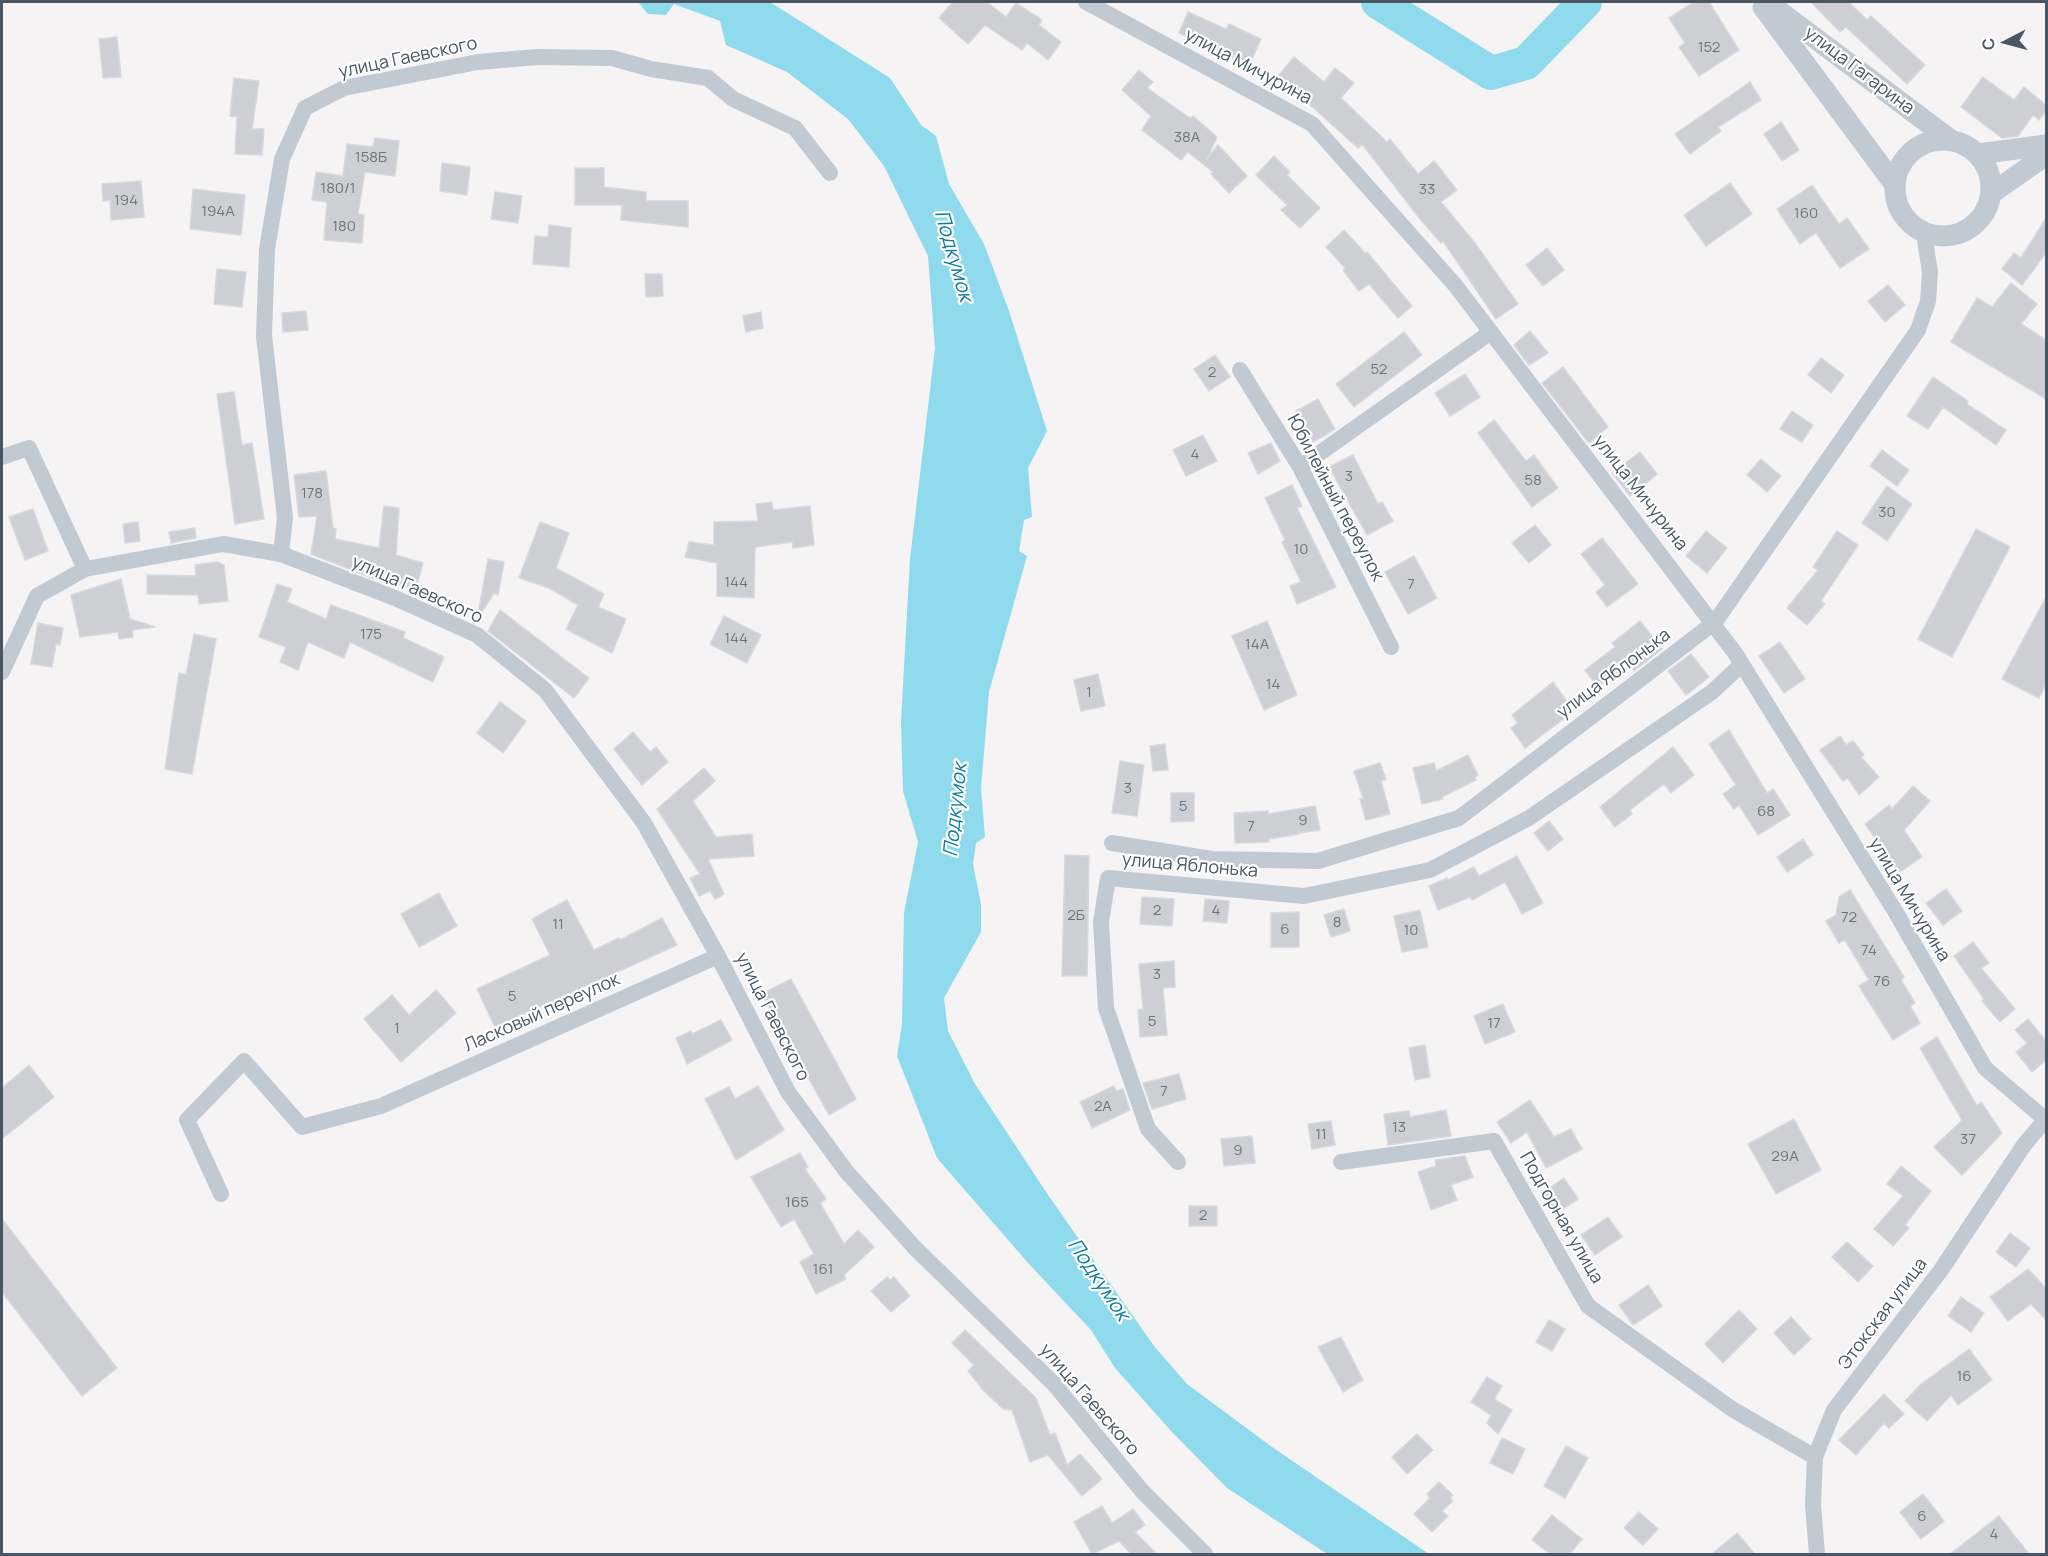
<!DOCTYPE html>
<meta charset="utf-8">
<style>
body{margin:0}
#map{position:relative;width:2048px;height:1556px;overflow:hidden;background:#f5f3f3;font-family:Manrope,sans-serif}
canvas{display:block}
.frame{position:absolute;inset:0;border:3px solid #4a5661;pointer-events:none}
.north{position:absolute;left:1976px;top:12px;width:60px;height:60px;-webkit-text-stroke:4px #fff;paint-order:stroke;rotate:264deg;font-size:16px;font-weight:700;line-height:24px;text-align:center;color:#4a5661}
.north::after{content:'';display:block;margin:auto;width:21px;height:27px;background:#4a5661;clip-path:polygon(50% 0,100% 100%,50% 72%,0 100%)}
</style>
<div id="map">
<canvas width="2048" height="1556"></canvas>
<div class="frame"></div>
<div class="north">С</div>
</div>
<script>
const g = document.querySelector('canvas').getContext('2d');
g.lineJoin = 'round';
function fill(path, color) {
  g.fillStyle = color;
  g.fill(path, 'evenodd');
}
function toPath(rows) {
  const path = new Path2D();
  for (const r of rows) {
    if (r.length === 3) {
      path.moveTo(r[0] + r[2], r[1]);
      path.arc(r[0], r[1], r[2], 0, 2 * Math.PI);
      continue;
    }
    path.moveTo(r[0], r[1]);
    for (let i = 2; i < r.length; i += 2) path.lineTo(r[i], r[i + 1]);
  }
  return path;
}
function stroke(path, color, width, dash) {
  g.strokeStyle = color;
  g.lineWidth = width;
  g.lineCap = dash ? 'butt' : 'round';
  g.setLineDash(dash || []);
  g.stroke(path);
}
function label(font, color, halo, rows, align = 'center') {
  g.font = font + ' Manrope,sans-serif';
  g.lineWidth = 4.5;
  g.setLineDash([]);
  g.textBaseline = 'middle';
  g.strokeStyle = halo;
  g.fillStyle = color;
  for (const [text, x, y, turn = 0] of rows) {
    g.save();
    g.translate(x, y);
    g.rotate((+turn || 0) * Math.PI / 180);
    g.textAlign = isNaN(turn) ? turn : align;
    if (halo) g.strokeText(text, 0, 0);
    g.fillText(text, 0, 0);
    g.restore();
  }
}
fill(toPath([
 [638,2,770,2,890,78,921,125,936,136,949,184,984,244,1009,311,1047,431,1028,468,1032,517,1024,520,1019,551,1027,556,989,692,981,788,985,837,976,843,973,864,981,904,981,932,944,998,948,1031,975,1084,1048,1195,1154,1346,1187,1384,1272,1447,1429,1554,1327,1554,1227,1488,1172,1432,1115,1368,1091,1330,1029,1264,937,1158,897,1056,902,1024,904,913,918,842,903,791,901,722,910,559,935,348,928,256,884,166,848,119,787,72,726,45,720,21,674,4,666,15,648,14]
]), '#90daee');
stroke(toPath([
 [1378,2,1491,73,1526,63,1585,2]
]), '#90daee', 34);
const building = toPath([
 [953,2,987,2,1006,17,1016,3,1042,20,1039,25,1061,42,1048,60,1027,43,1022,50,985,25,968,44,939,18,953,2],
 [1694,2,1709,2,1739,50,1699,76,1679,47,1685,43,1669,18,1694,2],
 [1811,2,1849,2,1867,20,1871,16,1925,65,1907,84,1846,27,1840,32,1811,2],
 [1188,12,1226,29,1229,24,1261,39,1249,66,1179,33,1188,12],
 [117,37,121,77,103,78,99,39,117,37],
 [1294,57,1324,82,1335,68,1354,83,1341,98,1387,142,1390,139,1418,174,1434,161,1457,190,1441,202,1475,243,1518,304,1496,319,1443,241,1441,243,1420,219,1362,144,1358,148,1278,76,1294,57],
 [1139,70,1153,82,1147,88,1190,118,1193,116,1217,137,1207,159,1218,145,1247,176,1229,193,1211,174,1213,172,1188,152,1181,160,1142,130,1151,116,1122,90,1139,70],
 [1983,77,2014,100,2024,87,2046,105,2046,111,2039,120,2033,115,2018,136,2002,138,1961,107,1983,77],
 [234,78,259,81,252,129,264,129,262,155,235,154,237,117,230,116,234,78],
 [1750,82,1761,100,1718,127,1721,131,1690,154,1675,134,1750,82],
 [1781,122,1799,150,1782,161,1764,134,1781,122],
 [375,138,399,141,395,176,365,172,358,214,364,215,362,243,324,240,327,202,312,200,316,172,343,176,347,144,373,147,375,138],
 [1274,156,1290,172,1287,175,1320,208,1300,228,1281,210,1287,205,1256,175,1274,156],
 [442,163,470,167,467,195,440,191,442,163],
 [575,168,604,168,604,187,646,192,646,201,688,201,688,227,621,220,622,205,575,205,575,168],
 [141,181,144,217,111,220,110,200,103,201,102,184,141,181],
 [1730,183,1752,214,1706,246,1684,215,1730,183],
 [1812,185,1839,224,1847,218,1869,249,1840,268,1816,233,1800,244,1777,209,1812,185],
 [193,189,245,195,241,235,190,229,193,189],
 [495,192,522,196,518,223,491,219,495,192],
 [2046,218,2046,253,2022,285,2002,269,2014,253,2021,258,2046,218],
 [549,225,571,228,569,267,533,264,535,236,548,237,549,225],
 [1344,230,1365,253,1367,252,1412,306,1398,318,1369,284,1359,291,1343,270,1345,268,1326,247,1344,230],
 [1547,248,1564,270,1543,286,1526,265,1547,248],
 [217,269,246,272,242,307,214,304,217,269],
 [645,274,662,274,663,296,646,297,645,274],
 [2011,283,2037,304,2021,324,2046,340,2046,399,1951,342,1977,298,1992,307,2011,283],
 [1888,285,1905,305,1885,322,1868,301,1888,285],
 [306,311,308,330,283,332,282,313,306,311],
 [761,312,763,328,746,332,743,316,761,312],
 [1530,331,1548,353,1529,365,1514,345,1530,331],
 [1404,332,1422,355,1354,407,1336,384,1404,332],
 [1215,355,1230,377,1209,391,1194,369,1215,355],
 [1821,358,1844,375,1831,393,1808,375,1821,358],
 [1563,367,1608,427,1589,443,1542,383,1563,367],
 [1465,374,1480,397,1450,416,1435,393,1465,374],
 [1933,377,1968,401,1967,404,2006,430,1996,445,1943,407,1928,429,1907,416,1933,377],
 [234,392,242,445,252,443,264,519,235,524,217,394,234,392],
 [1318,399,1335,429,1313,442,1296,411,1318,399],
 [1792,411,1813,425,1802,442,1780,429,1792,411],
 [1494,420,1526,461,1534,455,1558,488,1532,507,1478,433,1494,420],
 [1203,435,1217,461,1186,476,1173,450,1203,435],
 [1271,443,1280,461,1258,474,1248,453,1271,443],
 [1882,450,1909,470,1897,486,1870,466,1882,450],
 [1640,452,1657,474,1630,496,1612,473,1640,452],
 [1353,455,1378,504,1382,502,1393,521,1367,535,1329,467,1353,455],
 [1761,459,1781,476,1767,492,1747,475,1761,459],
 [326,471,333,528,336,529,335,539,379,548,384,506,399,508,396,555,423,563,416,589,372,578,311,554,317,516,299,517,294,475,326,471],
 [1292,485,1302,506,1297,508,1336,587,1297,604,1290,586,1301,582,1282,542,1285,540,1265,498,1292,485],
 [1887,486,1912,504,1887,541,1862,523,1887,486],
 [772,502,773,510,810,506,814,545,793,548,792,542,755,547,754,598,717,596,717,563,685,557,689,542,714,545,714,522,758,521,756,504,772,502],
 [33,509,48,551,25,560,9,517,33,509],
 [138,522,140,541,125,543,123,524,138,522],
 [540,522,569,533,556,568,604,594,598,607,626,619,612,653,566,629,578,605,549,588,519,578,540,522],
 [1535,525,1551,545,1529,563,1512,543,1535,525],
 [195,528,196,538,171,543,169,532,195,528],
 [1976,529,2010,547,1952,657,1918,639,1976,529],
 [1706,531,1727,548,1707,573,1686,556,1706,531],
 [1837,531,1858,545,1821,601,1825,604,1807,625,1787,608,1818,570,1813,567,1837,531],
 [1602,538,1638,584,1607,607,1596,592,1605,585,1581,554,1602,538],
 [1414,556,1437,598,1408,614,1385,572,1414,556],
 [488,559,504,562,498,595,494,593,477,620,488,559],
 [217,562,224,565,228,601,199,604,198,595,147,594,147,575,196,576,195,565,217,562],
 [121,579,130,619,155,627,132,630,133,637,119,639,118,632,80,637,71,595,121,579],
 [277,584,292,589,287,602,326,619,331,605,405,632,403,638,444,657,433,682,350,642,344,658,308,642,298,670,280,662,286,647,259,637,277,584],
 [2046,597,2046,684,2039,698,2002,679,2046,597],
 [500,610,589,678,574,698,488,631,500,610],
 [724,616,761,635,747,663,710,644,724,616],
 [1267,621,1297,695,1264,710,1232,636,1267,621],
 [1640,621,1662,649,1634,671,1629,664,1598,687,1585,670,1615,647,1612,643,1640,621],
 [38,623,63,628,60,645,56,644,52,667,31,664,38,623],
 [194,634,216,639,192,774,165,769,179,673,186,675,194,634],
 [1780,642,1805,679,1784,693,1759,656,1780,642],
 [1691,654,1709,677,1686,695,1668,671,1691,654],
 [1098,674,1105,706,1081,711,1074,680,1098,674],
 [1553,682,1574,711,1525,748,1511,728,1518,723,1512,715,1553,682],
 [500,702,526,721,503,753,477,733,500,702],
 [1729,730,1767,793,1773,789,1790,815,1758,835,1739,805,1734,809,1723,794,1736,785,1709,744,1729,730],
 [633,732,650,752,656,747,668,762,642,785,614,749,633,732],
 [1840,736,1846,745,1853,741,1864,755,1861,757,1879,777,1859,795,1848,778,1843,781,1820,750,1840,736],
 [1165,744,1168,770,1153,771,1150,746,1165,744],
 [1673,747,1694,775,1671,793,1664,784,1630,810,1632,814,1615,827,1600,807,1673,747],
 [1468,755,1478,775,1475,777,1476,780,1442,797,1443,799,1422,804,1413,768,1434,763,1436,771,1468,755],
 [1120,761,1144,765,1137,816,1112,813,1120,761],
 [1380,763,1386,779,1381,781,1390,814,1366,820,1360,799,1363,798,1354,771,1380,763],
 [704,768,715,781,693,801,716,837,752,834,754,856,708,859,724,894,715,899,710,891,699,896,690,878,700,874,657,809,704,768],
 [1913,786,1930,801,1904,830,1922,857,1900,872,1865,824,1889,805,1892,809,1913,786],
 [1171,793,1194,793,1194,821,1171,822,1171,793],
 [1315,806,1320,830,1300,833,1299,830,1299,834,1269,839,1269,842,1235,843,1234,813,1268,811,1268,814,1315,806],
 [1549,821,1563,839,1548,851,1534,833,1549,821],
 [1803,839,1813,855,1787,872,1777,857,1803,839],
 [1065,855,1089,856,1087,976,1062,976,1065,855],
 [1517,856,1543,903,1522,914,1505,882,1472,900,1470,897,1438,910,1429,886,1447,878,1448,880,1474,867,1479,876,1517,856],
 [1946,889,1962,911,1943,925,1926,903,1946,889],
 [1850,890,1904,977,1901,980,1915,1003,1910,1006,1920,1023,1893,1040,1859,986,1869,980,1845,940,1839,943,1826,921,1836,915,1839,897,1850,890],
 [439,893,457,926,419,947,401,914,439,893],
 [1142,897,1174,899,1172,926,1140,924,1142,897],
 [1205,899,1229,901,1227,923,1203,921,1205,899],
 [567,900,594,950,619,938,620,940,662,918,677,945,495,1027,477,989,550,955,532,919,567,900],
 [1344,909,1350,931,1331,937,1324,915,1344,909],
 [1420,910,1428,947,1402,952,1394,916,1420,910],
 [1299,912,1299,947,1271,947,1271,913,1299,912],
 [1973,942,1989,963,1981,968,2015,1009,2000,1022,1982,1001,1984,999,1954,956,1973,942],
 [1174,961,1175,987,1163,988,1167,1035,1140,1037,1138,1010,1143,1009,1139,964,1174,961],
 [791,979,856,1099,829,1115,762,994,791,979],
 [436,990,456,1013,401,1062,364,1019,392,995,409,1015,436,990],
 [1503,1004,1515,1032,1485,1044,1474,1016,1503,1004],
 [2028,1019,2046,1041,2046,1060,2032,1072,2016,1052,2027,1043,2015,1030,2028,1019],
 [721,1020,732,1040,687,1064,676,1038,691,1031,692,1034,721,1020],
 [1937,1037,1977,1106,1981,1102,2002,1133,1962,1175,1934,1147,1962,1120,1920,1048,1937,1037],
 [1425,1045,1430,1077,1415,1080,1409,1048,1425,1045],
 [29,1065,54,1097,2,1139,2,1088,29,1065],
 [1179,1074,1186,1099,1152,1109,1143,1083,1179,1074],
 [758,1086,784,1130,736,1160,705,1099,729,1087,735,1099,758,1086],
 [1114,1086,1116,1091,1123,1089,1130,1110,1092,1128,1080,1102,1114,1086],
 [1530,1100,1554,1137,1571,1129,1582,1149,1546,1168,1527,1132,1511,1143,1497,1122,1530,1100],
 [1446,1110,1451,1136,1388,1145,1384,1114,1409,1111,1410,1117,1446,1110],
 [1794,1119,1821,1170,1776,1194,1748,1144,1794,1119],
 [1331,1121,1335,1145,1312,1149,1308,1124,1331,1121],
 [1252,1136,1255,1163,1224,1166,1221,1139,1252,1136],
 [800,1153,808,1167,805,1169,826,1199,820,1203,844,1244,858,1230,874,1247,844,1275,846,1279,816,1294,800,1262,814,1254,794,1219,781,1227,751,1177,800,1153],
 [1465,1156,1473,1177,1451,1185,1457,1200,1431,1210,1418,1172,1436,1166,1435,1160,1465,1156],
 [1901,1166,1931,1191,1905,1225,1909,1228,1893,1246,1874,1229,1903,1196,1887,1184,1901,1166],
 [1564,1178,1578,1199,1555,1214,1542,1193,1564,1178],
 [1189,1206,1217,1206,1217,1226,1189,1226,1189,1206],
 [1608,1217,1622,1237,1595,1255,1581,1235,1608,1217],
 [2,1219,117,1368,82,1396,2,1292,2,1219],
 [2010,1233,2030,1248,2016,1267,1996,1252,2010,1233],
 [1847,1242,1873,1266,1858,1282,1832,1257,1847,1242],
 [2028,1269,2046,1288,2046,1320,2031,1304,2008,1321,1990,1297,2028,1269],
 [887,1277,890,1280,894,1277,910,1296,891,1312,871,1291,887,1277],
 [1648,1285,1662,1306,1633,1325,1619,1305,1648,1285],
 [1961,1297,1984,1313,1971,1332,1948,1316,1961,1297],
 [1739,1310,1757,1329,1723,1363,1705,1344,1739,1310],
 [1791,1317,1811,1339,1794,1355,1774,1333,1791,1317],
 [1549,1320,1565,1329,1552,1351,1536,1342,1549,1320],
 [965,1330,1036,1398,1050,1435,1055,1433,1067,1465,1080,1454,1102,1479,1082,1496,1048,1455,1030,1462,1012,1410,1003,1409,984,1391,968,1371,974,1365,952,1343,965,1330],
 [1341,1337,1363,1380,1343,1392,1318,1347,1341,1337],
 [1969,1349,1992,1380,1958,1405,1951,1395,1927,1421,1905,1401,1920,1385,1969,1349],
 [1487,1377,1502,1386,1494,1399,1512,1410,1498,1434,1487,1423,1491,1415,1471,1402,1487,1377],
 [1884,1394,1904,1414,1889,1428,1884,1423,1856,1455,1839,1440,1884,1394],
 [1417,1434,1433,1450,1407,1474,1392,1457,1417,1434],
 [1502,1438,1525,1449,1513,1474,1490,1463,1502,1438],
 [1566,1446,1588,1458,1565,1498,1544,1486,1566,1446],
 [1439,1482,1453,1495,1450,1498,1453,1501,1442,1511,1448,1516,1432,1532,1414,1514,1430,1498,1427,1494,1439,1482],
 [1923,1494,1944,1521,1921,1539,1900,1512,1923,1494],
 [1102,1506,1112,1523,1133,1509,1145,1525,1135,1532,1157,1554,1131,1554,1119,1541,1092,1554,1074,1522,1102,1506],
 [1639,1512,1658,1529,1643,1545,1624,1528,1639,1512],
 [1552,1515,1582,1539,1570,1554,1550,1554,1532,1540,1552,1515],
 [1999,1516,2029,1554,1950,1554,1999,1516],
 [1737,1533,1755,1554,1712,1554,1737,1533]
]);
fill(building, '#cdcfd5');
stroke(building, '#d7d9de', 1.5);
stroke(toPath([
 [1086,2,1312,124,1455,285,1735,653,1895,911,1985,1068,2046,1120],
 [1240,370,1300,467,1391,647],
 [2,457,29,448,85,569],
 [1300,467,1491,332],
 [281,554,285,518,264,336,267,249,282,159,305,108,344,88,478,62,537,57,612,58,651,69,708,78,733,99,795,128,830,173],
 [2,672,37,596,85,569,223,544,281,554,395,598,477,635,545,690,644,823,718,956,788,1092,846,1171,914,1247,1054,1384,1142,1491,1205,1554],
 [1112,843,1212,859,1318,861,1459,818,1715,622,1918,330,1928,301,1930,272,1924,234],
 [1178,1162,1148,1129,1106,1008,1101,922,1108,878,1304,896,1430,870,1529,818,1712,692,1742,664],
 [1341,1162,1494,1141,1588,1306,1732,1409,1815,1457],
 [221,1194,187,1120,244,1061,302,1127,381,1106,718,956],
 [1817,1554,1813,1505,1815,1457,1834,1410,1941,1270,2024,1145,2046,1119]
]), '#c1cad2', 16);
stroke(toPath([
 [1767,2,1952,141],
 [1763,7,1895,185],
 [1943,188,48],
 [1978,154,2046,145],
 [1992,193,2046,155]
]), '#c1cad2', 21);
label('15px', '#6b747e', null, [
 ["152",1709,48],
 ["38А",1187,138],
 ["158Б",371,158],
 ["180/1",338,189],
 ["33",1427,190],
 ["194",126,201],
 ["194А",218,212],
 ["160",1806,214],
 ["180",344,227],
 ["52",1379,370],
 ["2",1212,373],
 ["4",1195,455],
 ["3",1349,477],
 ["58",1533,481],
 ["178",312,494],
 ["30",1887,513],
 ["10",1301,550],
 ["144",736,583],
 ["7",1411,585],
 ["175",371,635],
 ["144",736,639],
 ["14А",1257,645],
 ["14",1273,685],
 ["1",1089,693],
 ["3",1128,789],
 ["5",1183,807],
 ["68",1766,812],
 ["9",1303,821],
 ["7",1251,827],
 ["2",1157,911],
 ["4",1216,911],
 ["2Б",1076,916],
 ["72",1849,918],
 ["8",1337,923],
 ["11",558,925],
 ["6",1285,930],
 ["10",1411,931],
 ["74",1869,951],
 ["3",1157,975],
 ["76",1882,982],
 ["5",512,997],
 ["5",1152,1022],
 ["17",1494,1024],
 ["1",397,1029],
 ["7",1164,1092],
 ["2А",1103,1107],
 ["13",1399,1128],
 ["11",1321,1135],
 ["37",1968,1140],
 ["9",1238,1151],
 ["29А",1785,1157],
 ["165",797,1203],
 ["2",1203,1216],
 ["161",823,1270],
 ["16",1964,1377],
 ["6",1922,1517],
 ["4",1994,1535]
]);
label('18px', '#4a5661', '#fff', [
 ["улица Гаевского",408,58,-12],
 ["улица Мичурина",1248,67,28],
 ["улица Гагарина",1859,71,37],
 ["улица Мичурина",1640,493,52],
 ["Юбилейный переулок",1335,498,62],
 ["улица Гаевского",417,590,24],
 ["улица Яблонька",1614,674,-37],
 ["улица Яблонька",1190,866,5],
 ["улица Мичурина",1909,900,59],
 ["Ласковый переулок",542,1013,-24],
 ["улица Гаевского",772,1017,63],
 ["Подгорная улица",1561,1218,60],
 ["Этокская улица",1883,1314,-53],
 ["улица Гаевского",1089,1400,49]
]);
label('italic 20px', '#0c7c9b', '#fff', [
 ["Подкумок",953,256,74],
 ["Подкумок",956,810,-84],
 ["Подкумок",1098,1280,56]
]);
</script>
